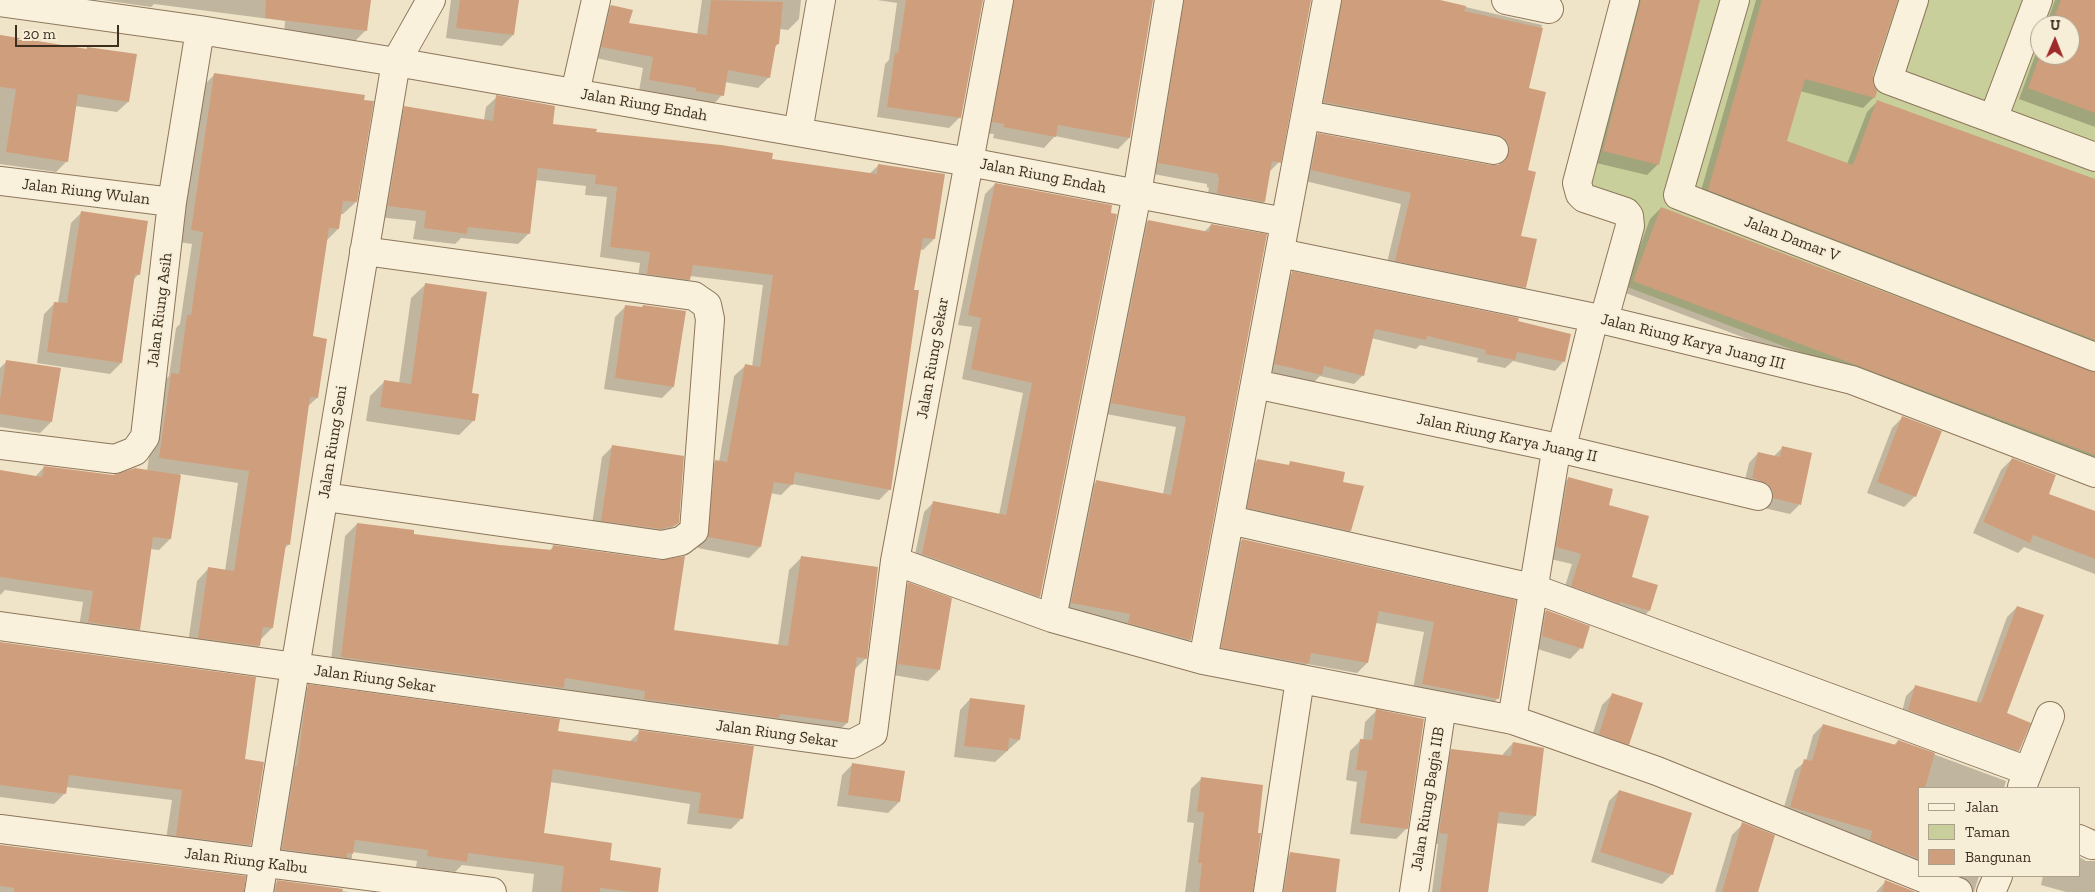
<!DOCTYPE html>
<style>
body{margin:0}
#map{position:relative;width:2095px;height:892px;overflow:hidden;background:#f0e4c8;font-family:"Zilla Slab",serif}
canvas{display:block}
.legend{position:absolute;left:1918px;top:787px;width:162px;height:90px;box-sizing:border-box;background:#f7eed8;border:1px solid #ada18e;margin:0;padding:6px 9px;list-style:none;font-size:15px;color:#3d2e20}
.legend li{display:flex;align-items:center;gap:10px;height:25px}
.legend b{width:25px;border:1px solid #ada18e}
.north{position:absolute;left:2030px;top:15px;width:50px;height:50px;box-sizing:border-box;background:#f7eed8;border:1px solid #ada18e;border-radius:50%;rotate:1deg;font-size:14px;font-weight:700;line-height:20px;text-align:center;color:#3d2e20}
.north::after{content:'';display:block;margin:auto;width:18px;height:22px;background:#9e2a2b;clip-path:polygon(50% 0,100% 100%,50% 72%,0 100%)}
.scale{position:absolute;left:15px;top:25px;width:104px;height:22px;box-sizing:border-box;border:2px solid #3d2e20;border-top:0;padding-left:6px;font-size:15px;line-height:18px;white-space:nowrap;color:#3d2e20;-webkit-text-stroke:4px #f7eed8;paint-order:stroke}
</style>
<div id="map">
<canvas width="2095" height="892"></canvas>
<ul class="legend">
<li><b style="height:6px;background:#faf1dc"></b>Jalan</li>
<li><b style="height:14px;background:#c9cf9b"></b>Taman</li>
<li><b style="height:14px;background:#cf9f7d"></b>Bangunan</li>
</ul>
<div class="north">U</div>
<div class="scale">20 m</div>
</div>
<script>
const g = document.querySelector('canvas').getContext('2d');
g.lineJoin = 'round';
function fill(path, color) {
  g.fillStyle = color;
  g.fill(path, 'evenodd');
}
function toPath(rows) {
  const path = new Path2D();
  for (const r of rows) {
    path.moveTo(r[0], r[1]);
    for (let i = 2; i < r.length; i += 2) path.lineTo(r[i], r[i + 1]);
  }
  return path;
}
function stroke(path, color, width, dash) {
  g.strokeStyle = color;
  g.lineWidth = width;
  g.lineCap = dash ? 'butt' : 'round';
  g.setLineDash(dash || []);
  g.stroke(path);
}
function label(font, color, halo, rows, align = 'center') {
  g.font = font + ' "Zilla Slab",serif';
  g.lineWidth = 4;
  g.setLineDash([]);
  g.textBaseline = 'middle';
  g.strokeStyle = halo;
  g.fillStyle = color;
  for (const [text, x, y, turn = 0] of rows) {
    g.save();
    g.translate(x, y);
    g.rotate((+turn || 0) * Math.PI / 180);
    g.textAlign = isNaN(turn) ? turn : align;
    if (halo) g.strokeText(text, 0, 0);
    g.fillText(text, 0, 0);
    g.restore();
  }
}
fill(toPath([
 [1634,0,2095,0,2095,464,1622,285,1641,208,1593,194,1587,182],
 [2040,25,2070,25,2070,55,2040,55]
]), '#c9cf9b');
fill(toPath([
 [102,0,370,0,366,30,353,43,284,34,285,21,154,4,151,7],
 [451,0,518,0,513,35,502,46,446,38],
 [702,0,801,0,799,19,788,30,779,29,778,44,774,48,769,77,758,88,725,82,722,95,712,106,685,102,686,98,639,91,643,68,591,57,600,17,611,6,628,24,697,35],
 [877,0,982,0,960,117,949,128,877,117,885,64,889,60,897,3],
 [1019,0,1152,0,1129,138,1118,149,1055,136,1044,148,993,138,994,134,982,133,1004,12,1015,1],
 [1169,0,1310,0,1279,162,1268,173,1264,202,1253,212,1206,204,1209,188,1207,187,1207,184,1148,173],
 [1327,0,1436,0,1542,25,1527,89,1527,171,1519,237,1524,287,1514,298,1385,271,1401,204,1301,180,1307,145,1318,134,1491,167,1498,166,1499,164,1498,156,1314,113],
 [1633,0,1699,0,1658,164,1647,175,1592,162],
 [1756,0,1896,0,1872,75,1874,97,1863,108,1800,91,1785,142,1847,164,1867,112,1878,101,2095,180,2095,357,1698,201],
 [2055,0,2095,0,2095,127,2019,99,2040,42,2040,55,2070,55,2070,25,2046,25],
 [0,35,85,50,87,48,128,102,117,112,75,106,67,161,56,172,0,164],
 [215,74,356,202,343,214,340,214,338,229,326,241,312,338,317,398,307,407,289,544,284,549,272,628,260,640,259,646,247,658,187,650,197,581,209,568,225,571,238,483,180,474,170,539,159,550,150,549,139,629,128,640,78,633,83,602,5,590,0,595,0,471,35,477,44,467,113,476,147,471,159,386,169,376,176,328,180,324,192,244,179,242,202,87],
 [497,97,551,125,595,133,869,174,879,165,934,239,923,250,919,249,913,291,890,489,879,500,792,484,781,495,770,493,760,547,749,558,698,548,705,472,715,462,719,462,734,376,745,366,752,367,763,285,690,276,689,279,678,290,637,284,640,263,600,257,607,197,585,195,586,186,535,180,529,233,518,244,461,238,455,244,413,239,416,221,378,217,394,118,405,108,484,120,486,107],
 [995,184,1111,206,1039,596,1029,607,913,564,924,512,934,502,999,515,1023,393,962,379,972,327,958,325,985,194],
 [1661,208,2095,373,2095,470,1623,292,1650,219],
 [82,212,139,274,133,280,121,363,110,374,37,363,44,314,55,303,58,303,71,223],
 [1148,221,1204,232,1211,225,1266,236,1190,640,1179,650,1061,613,1086,492,1096,482,1163,494,1176,427,1101,413,1138,232],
 [1292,273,1570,335,1563,362,1555,371,1513,361,1505,368,1477,362,1478,358,1420,345,1416,349,1371,338,1363,375,1354,384,1320,376,1312,384,1266,373,1284,281],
 [426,284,471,394,474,420,459,435,366,421,370,396,385,381,399,383,411,298],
 [626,306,673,387,662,398,604,389,615,317],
 [7,361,51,422,40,433,0,427,0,368],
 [1903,417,1915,496,1904,507,1867,493,1892,428],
 [613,446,678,522,666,534,591,531,602,457],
 [1782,448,1799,505,1790,514,1764,508,1743,488,1749,463,1758,453,1773,457],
 [2012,459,2047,495,2095,512,2095,574,2024,547,2018,553,1973,533,2001,470],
 [1257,461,1287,466,1291,463,1341,483,1350,531,1339,542,1237,519,1246,472],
 [1568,479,1607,506,1630,578,1649,611,1638,621,1562,596,1572,564,1546,558,1557,489],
 [357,524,412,535,549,551,553,547,673,631,778,646,789,570,801,558,866,658,854,670,847,723,834,735,330,669,345,536],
 [1242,540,1514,601,1498,698,1488,709,1412,694,1424,632,1376,623,1367,663,1357,673,1307,664,1297,674,1211,658,1231,551],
 [908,584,939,670,928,681,887,674,897,595],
 [2017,607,2005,714,2018,750,2009,760,1900,720,1906,696,1916,686,1976,703,2007,617],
 [1546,611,1581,648,1570,659,1531,647,1535,622],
 [0,643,244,760,250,845,238,856,165,846,172,800,66,787,65,793,54,804,0,797],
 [309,686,556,732,629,742,640,732,742,818,731,829,687,824,690,804,550,782,543,834,608,861,657,892,532,892,534,874,462,865,455,872,416,867,417,861,352,852,352,858,340,869,271,860,297,697],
 [1613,694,1628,744,1617,755,1589,745,1602,705],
 [970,699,1019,740,995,762,954,757,960,710],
 [1376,711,1407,828,1396,839,1350,834,1357,782,1346,780,1350,751,1361,740,1363,741,1365,722],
 [1823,725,1894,745,1898,741,2006,781,2004,788,1919,788,1919,873,1781,817,1795,770,1806,761,1813,735],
 [1513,743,1535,816,1524,826,1496,823,1488,892,1432,892,1438,844,1429,843,1441,761,1452,750,1503,756,1503,754],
 [853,764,899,802,888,813,837,806,842,775],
 [1201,779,1252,892,1185,892,1194,823,1187,822,1191,789],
 [1619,791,1672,874,1662,884,1591,862,1609,801],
 [1743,824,1757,892,1715,892,1732,835],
 [0,845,244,877,243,892,0,892],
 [1290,854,1335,892,1276,892,1280,864],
 [2079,857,2086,861,2095,861,2095,892,2066,892,2041,885,2043,876,2079,876],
 [1926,876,1979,876,1974,892,1960,892],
 [1886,881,1913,892,1876,892],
 [277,882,349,892,267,892]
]), '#0003');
fill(toPath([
 [266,0,371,0,367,31,265,18],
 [460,0,519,0,514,35,456,28],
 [711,0,783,2,779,44,776,44,770,78,728,70,724,96,696,91,696,88,649,80,653,57,601,47,611,5,633,10,629,23,707,35],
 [906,0,983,0,961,118,887,107,895,52,898,53],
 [1014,0,1153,0,1130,138,1058,125,1056,137,1003,127,1004,124,992,122],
 [1184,0,1311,0,1281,163,1272,161,1265,202,1217,193,1219,177,1217,177,1218,174,1158,163],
 [1342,0,1440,0,1466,6,1464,11,1543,28,1529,88,1546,92,1528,170,1536,172,1521,236,1537,239,1526,288,1395,261,1411,193,1311,170,1318,133,1491,165,1499,165,1506,160,1509,152,1509,145,1504,138,1497,135,1324,102],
 [1641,0,1700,0,1659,165,1603,151],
 [1762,0,1898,0,1873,75,1873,83,1877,91,1875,98,1805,79,1787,141,1853,165,1877,100,2095,179,2095,340,1708,190],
 [2061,0,2095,0,2095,113,2028,88,2040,55,2070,55,2070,25,2051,25],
 [0,35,87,49,87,47,137,54,129,102,78,94,68,162,6,152,16,89,0,87],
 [214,73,365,95,364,100,374,101,357,202,343,201,339,229,329,228,313,336,327,339,318,398,310,397,290,545,286,544,273,628,263,627,260,646,198,638,208,567,234,571,249,471,159,458,171,373,179,374,187,315,191,315,203,232,191,230],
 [496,95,555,106,553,124,597,129,596,132,721,145,773,153,772,159,877,174,878,164,945,174,935,239,923,238,914,290,919,290,891,490,795,472,793,485,774,482,761,547,708,537,715,460,727,462,745,364,760,367,773,275,693,265,690,280,647,274,650,252,610,247,617,187,595,184,596,175,538,168,530,234,468,227,467,234,424,228,426,211,388,206,404,106,493,121],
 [995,183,1112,205,1111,213,1117,214,1040,597,922,554,933,501,1006,515,1032,383,971,369,981,318,968,315],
 [1661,207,2095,372,2095,455,1633,281],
 [81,211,148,221,140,275,135,274,122,363,47,352,54,302,67,303],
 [1148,220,1209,232,1211,224,1267,234,1191,640,1128,623,1130,614,1071,603,1096,480,1171,495,1186,417,1111,403],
 [1292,271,1519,318,1518,321,1571,334,1565,362,1517,352,1515,360,1485,354,1486,350,1427,336,1426,340,1375,329,1364,376,1324,366,1322,375,1274,364],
 [425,283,487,292,472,393,479,394,475,421,380,407,384,380,411,384],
 [625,305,642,307,643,305,686,311,674,387,615,378],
 [6,360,61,368,52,422,0,414,0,400],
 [1902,416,1942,431,1916,497,1877,482],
 [612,445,684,456,679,523,674,526,661,529,601,521],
 [1782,446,1812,453,1801,505,1773,498,1773,491,1768,484,1752,478,1758,452,1780,457],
 [2012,458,2056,475,2049,494,2095,511,2095,559,2033,535,2030,543,1983,522],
 [1257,459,1289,465,1290,461,1345,472,1343,482,1364,486,1351,531,1247,508],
 [44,466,113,475,135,468,181,475,171,539,153,537,140,630,88,622,93,591,0,577,0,470,42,477],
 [1568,477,1613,489,1609,505,1649,516,1632,577,1658,585,1650,611,1620,602,1620,604,1571,586,1581,554,1556,547],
 [357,523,414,530,414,534,500,545,552,550,553,545,660,560,685,556,674,630,788,646,801,556,878,567,867,659,857,657,848,723,780,714,779,718,644,699,645,691,565,678,564,688,341,657],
 [1242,539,1516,600,1499,699,1422,684,1434,622,1379,611,1368,663,1311,653,1309,664,1221,648],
 [908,582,952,598,940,670,898,664],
 [2017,606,2044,615,2007,713,2031,723,2019,751,1908,710,1915,685,1981,703],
 [1546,610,1590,626,1583,649,1542,636],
 [0,642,256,677,245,759,264,762,251,845,176,836,182,790,69,775,66,794,0,785],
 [308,684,560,719,558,731,637,742,639,730,754,746,743,819,698,813,701,793,553,769,544,833,612,843,610,860,661,868,658,892,631,892,600,888,600,892,561,892,564,866,468,853,467,862,427,856,428,850,355,840,353,854,347,853,347,858,282,849,295,766,297,766],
 [1612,693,1643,703,1629,745,1599,734],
 [970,698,1025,705,1020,740,1009,738,1008,751,964,746],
 [1376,709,1424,719,1408,829,1360,823,1367,771,1356,770,1360,739,1372,740],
 [1823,724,1896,745,1898,740,1935,753,1925,788,1919,788,1919,859,1870,840,1872,831,1790,807,1804,759,1812,761],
 [1513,742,1544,748,1536,816,1499,812,1488,892,1440,892,1448,834,1439,833,1451,749,1511,756],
 [852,763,905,771,900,802,848,795],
 [1201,777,1263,785,1258,833,1261,833,1253,892,1199,892,1202,863,1198,863,1204,812,1197,812],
 [1619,790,1692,813,1673,875,1600,852],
 [1742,822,1775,835,1758,892,1722,892],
 [0,845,246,876,244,892,14,892,14,888,0,886],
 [1290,852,1340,859,1336,892,1284,892],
 [277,880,343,889,342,892,275,892],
 [1885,880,1916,892,1882,892]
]), '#cf9f7d');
const street = toPath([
 [1506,0,1549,9],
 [1735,0,1678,195,2095,357],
 [1914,0,1888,80,1993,119,2038,0],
 [0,2,200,30,396,62,969,162,1285,222],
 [575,93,596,0],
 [1306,115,1494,150],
 [1993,119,2095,157],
 [798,132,821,0],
 [0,181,172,202],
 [1280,253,1600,319,1852,380,2095,473],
 [1255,384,1558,448,1758,496],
 [0,445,115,459,135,451,145,437,172,202,200,30],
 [325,497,662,545,681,541,694,531,710,319,707,305,694,296,364,251],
 [1230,520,1532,588,2028,771],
 [895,561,1052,618,1203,660,1513,720,1657,771,1958,892],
 [1052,618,1137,194,1169,0],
 [0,626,852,744,873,733,895,561,999,0],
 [1203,660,1327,0],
 [1512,720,1555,457,1564,439,1592,326,1606,312,1630,226,1629,216,1626,212,1584,198,1580,194,1577,183,1625,0],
 [2022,787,2050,716],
 [0,829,492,892],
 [2079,839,2092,845],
 [259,892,295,668,396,62,431,0],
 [1268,892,1300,679],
 [1414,892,1442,706],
 [1991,892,1998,876]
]);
stroke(street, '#8d765c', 30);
stroke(street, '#faf1dc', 28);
label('16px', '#3d2e20', '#f7eed8', [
 ["Jalan Riung Endah",644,105,10],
 ["Jalan Riung Endah",1043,176,11],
 ["Jalan Riung Wulan",86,192,7],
 ["Jalan Damar V",1792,239,21],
 ["Jalan Riung Asih",160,310,-83],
 ["Jalan Riung Karya Juang III",1693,342,14],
 ["Jalan Riung Sekar",933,358,-80],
 ["Jalan Riung Karya Juang II",1507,438,12],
 ["Jalan Riung Seni",333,442,-81],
 ["Jalan Riung Sekar",375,679,8],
 ["Jalan Riung Sekar",777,734,8],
 ["Jalan Riung Bagja IIB",1428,799,-81],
 ["Jalan Riung Kalbu",246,861,7]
]);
</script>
